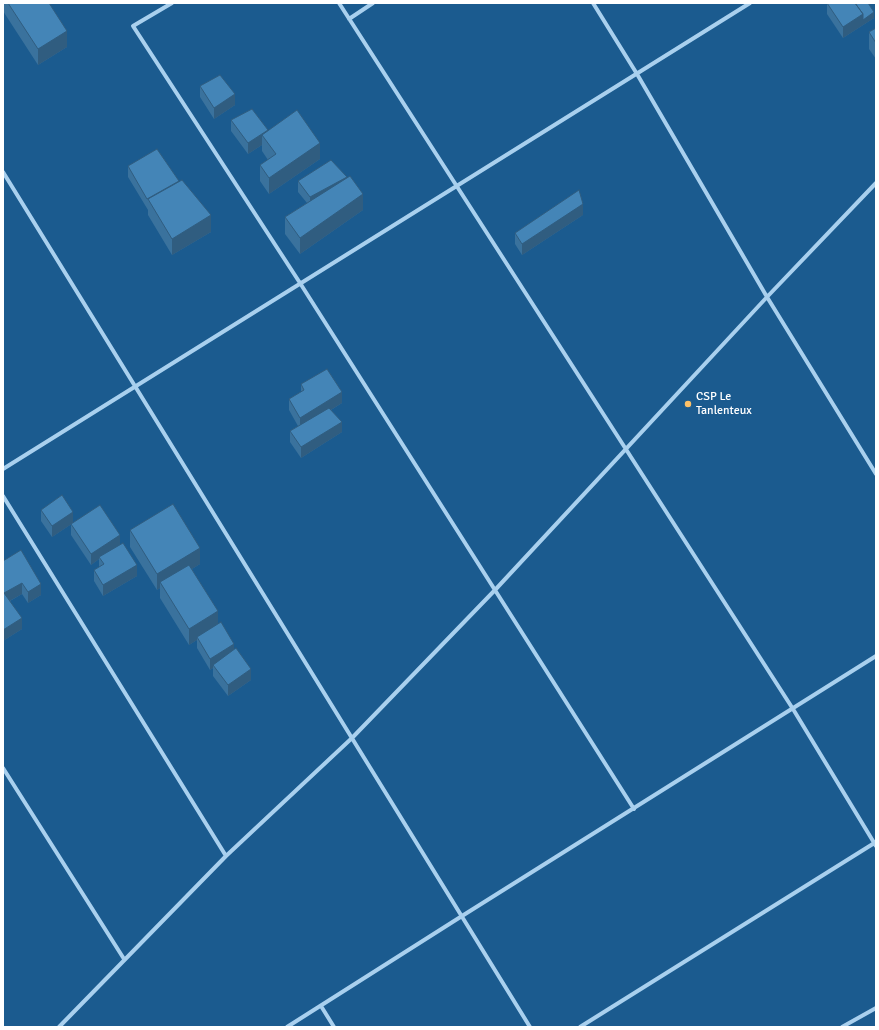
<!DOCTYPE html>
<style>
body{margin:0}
#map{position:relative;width:879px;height:1030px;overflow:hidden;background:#1b5b8f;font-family:Signika,sans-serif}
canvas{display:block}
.frame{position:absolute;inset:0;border:4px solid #fff;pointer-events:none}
</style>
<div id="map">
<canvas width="879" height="1030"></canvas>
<div class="frame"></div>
</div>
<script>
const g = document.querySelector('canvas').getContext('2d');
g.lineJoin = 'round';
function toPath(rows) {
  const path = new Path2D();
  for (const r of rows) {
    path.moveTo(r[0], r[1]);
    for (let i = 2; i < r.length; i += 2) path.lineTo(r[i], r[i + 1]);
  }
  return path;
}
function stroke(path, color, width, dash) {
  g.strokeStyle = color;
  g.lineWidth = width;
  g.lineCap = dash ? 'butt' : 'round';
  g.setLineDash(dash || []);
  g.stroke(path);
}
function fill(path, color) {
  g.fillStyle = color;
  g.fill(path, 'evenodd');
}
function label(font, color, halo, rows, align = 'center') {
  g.font = font + ' Signika,sans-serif';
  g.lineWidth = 3.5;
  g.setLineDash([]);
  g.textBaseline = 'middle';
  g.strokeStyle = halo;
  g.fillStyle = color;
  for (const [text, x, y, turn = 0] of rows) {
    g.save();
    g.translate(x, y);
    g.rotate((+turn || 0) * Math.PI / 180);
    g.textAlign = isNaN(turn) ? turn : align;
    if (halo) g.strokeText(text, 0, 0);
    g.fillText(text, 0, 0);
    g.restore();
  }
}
stroke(toPath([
 [172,3,133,26,300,283,634,809],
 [339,3,793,709,876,846],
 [593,3,637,74,767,297,876,474],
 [349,19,373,3],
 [3,172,530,1027],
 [3,469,750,3],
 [3,496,226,856],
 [3,768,124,959],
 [321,1006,334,1027],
 [59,1027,226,856,352,738,495,590,767,297,876,183],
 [287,1027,462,916,876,656],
 [580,1027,876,842],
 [842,1027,876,1008]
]), '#a9d0ee', 4);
fill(toPath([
 [3,3,49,3,67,47,38,65,3,11],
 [827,3,874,18,843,38,827,14],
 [876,28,876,59,869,49,869,32],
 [200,86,235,105,214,119,200,97],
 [231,120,268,131,320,159,269,194,260,181,260,165,268,160,262,151,262,145,248,154,231,131],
 [128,166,179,182,211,232,172,255,148,215,148,210,128,177],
 [347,178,363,210,300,254,285,234,285,217,307,203,298,192,298,181],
 [583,215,522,255,515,244,515,233],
 [301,384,342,403,331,410,342,432,301,458,290,442,290,431,298,426,289,410,289,399,301,392],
 [41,510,73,523,52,537,41,521],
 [71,524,120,545,137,576,103,596,94,581,94,570,99,567,99,559,91,565,71,535],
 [130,530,200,564,192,569,218,624,234,649,251,680,228,696,213,676,213,668,210,670,197,648,197,640,189,645,160,598,160,588,157,590,130,547],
 [3,561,41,595,28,603,22,594,10,601,22,629,3,641]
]), '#3a729d');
fill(toPath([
 [874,12,874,18,843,38,843,27,863,14],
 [67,31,67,47,38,65,38,49],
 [235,94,235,105,214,119,214,108],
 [268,130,268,141,262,135,262,145,248,154,248,143],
 [320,143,320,159,269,194,269,178],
 [347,177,347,188,310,208,310,197],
 [363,194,363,210,300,254,300,238],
 [583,204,583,215,522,255,522,244],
 [211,215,211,232,172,255,172,239],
 [342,392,342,403,300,429,300,418],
 [342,422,342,432,301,458,301,447],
 [73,512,73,523,52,537,52,526],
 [120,535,120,546,99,557,99,559,91,565,91,554],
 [200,548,200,564,163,587,160,582,160,588,157,590,157,574],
 [137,565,137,576,103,596,103,585],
 [22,583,22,594,4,604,4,593],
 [41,584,41,595,28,603,28,592],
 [218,611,218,627,197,637,197,640,189,645,189,629],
 [22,618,22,629,3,641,3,630],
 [234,644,234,655,213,665,213,668,210,670,210,659],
 [251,669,251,680,228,696,228,685]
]), '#305d80');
const building = toPath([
 [8,3,49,3,67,31,38,49,8,3],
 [827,3,855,3,863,14,843,27,827,3],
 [855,3,868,3,874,12,863,20,863,14,855,3],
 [876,28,876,43,869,32,876,28],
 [220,75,235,94,214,108,200,86,220,75],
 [252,109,268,130,248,143,231,120,252,109],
 [297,110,320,143,269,178,260,165,276,154,262,135,297,110],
 [157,149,179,181,147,199,128,166,157,149],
 [331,160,347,177,310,197,298,181,331,160],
 [350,176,363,194,300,238,285,217,350,176],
 [182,180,211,215,172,239,148,199,182,180],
 [579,190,583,204,522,244,515,233,579,190],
 [327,369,342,392,300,418,289,399,304,390,301,384,327,369],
 [329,408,342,422,301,447,290,431,329,408],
 [62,495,73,512,52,526,41,510,62,495],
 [173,504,200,548,157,574,130,530,173,504],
 [100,505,120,535,91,554,71,524,100,505],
 [123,543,137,565,103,585,94,570,104,564,99,557,123,543],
 [21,550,41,584,28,592,22,583,4,593,22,618,3,630,3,561,21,550],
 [189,565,218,611,189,629,160,582,189,565],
 [221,622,234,644,210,659,197,637,221,622],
 [236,648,251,669,228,685,213,665,236,648]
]);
fill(building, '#4485b7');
stroke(building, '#305d80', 1);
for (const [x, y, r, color] of [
 [688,404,4,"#fec167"]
]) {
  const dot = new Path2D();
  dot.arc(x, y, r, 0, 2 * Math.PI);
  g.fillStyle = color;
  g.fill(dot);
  stroke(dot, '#1b5b8f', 1.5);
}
label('12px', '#fff', '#1b5b8f', [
 ["CSP Le",696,397],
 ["Tanlenteux",696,411]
], 'left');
</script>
